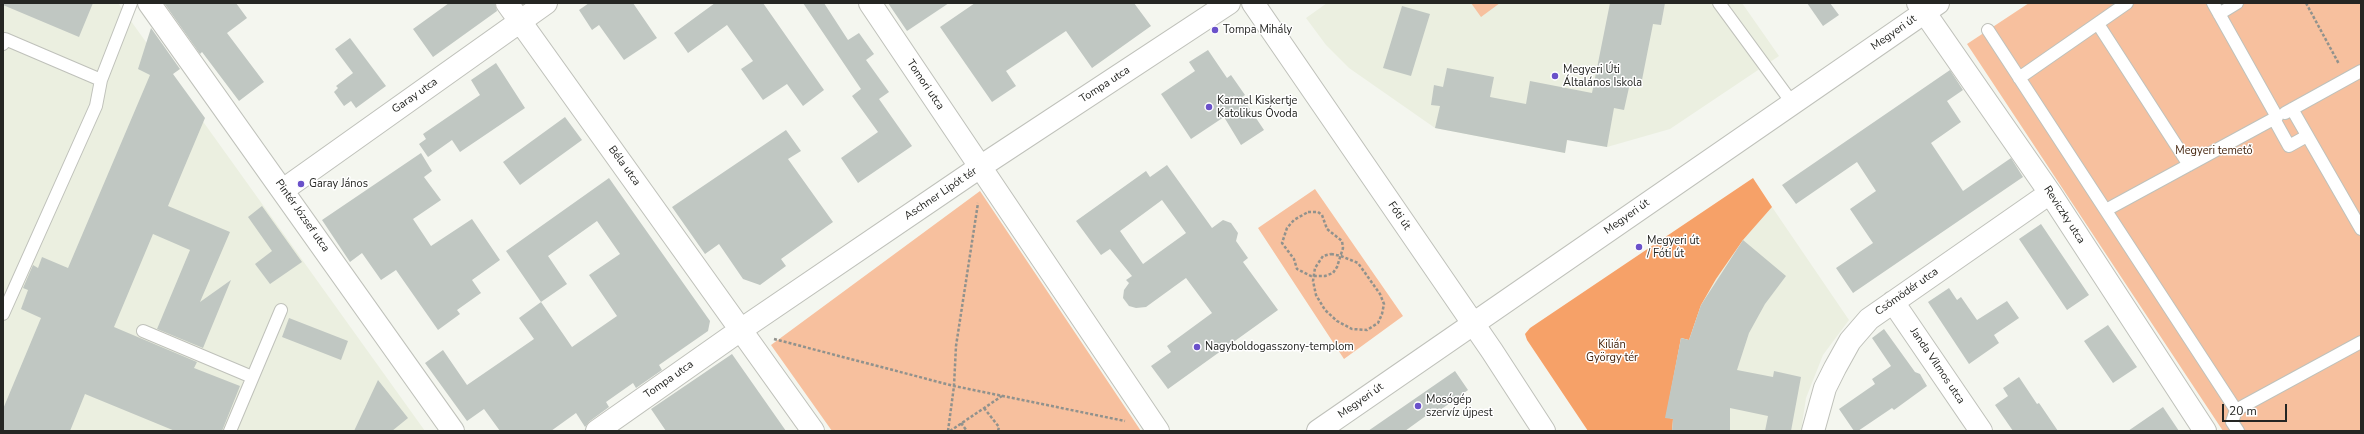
<!DOCTYPE html>
<meta charset="utf-8">
<style>
body{margin:0}
#map{position:relative;width:2364px;height:434px;overflow:hidden;background:#f4f6ef;font-family:"Nunito Sans",sans-serif}
canvas{display:block}
.frame{position:absolute;inset:0;border:4px solid #252623;pointer-events:none}
.scale{position:absolute;left:2222px;top:404px;width:65px;height:18px;box-sizing:border-box;border:2px solid #252623;border-top:0;padding-left:5px;font-size:12px;line-height:14px;white-space:nowrap;color:#252623;-webkit-text-stroke:3px #fff;paint-order:stroke}
</style>
<div id="map">
<canvas width="2364" height="434"></canvas>
<div class="frame"></div>
<div class="scale">20 m</div>
</div>
<script>
const g = document.querySelector('canvas').getContext('2d');
g.lineJoin = 'round';
function fill(path, color) {
  g.fillStyle = color;
  g.fill(path, 'evenodd');
}
function toPath(rows) {
  const path = new Path2D();
  for (const r of rows) {
    path.moveTo(r[0], r[1]);
    for (let i = 2; i < r.length; i += 2) path.lineTo(r[i], r[i + 1]);
  }
  return path;
}
function stroke(path, color, width, dash) {
  g.strokeStyle = color;
  g.lineWidth = width;
  g.lineCap = dash ? 'butt' : 'round';
  g.setLineDash(dash || []);
  g.stroke(path);
}
function label(font, color, halo, rows, align = 'center') {
  g.font = font + ' "Nunito Sans",sans-serif';
  g.lineWidth = 3;
  g.setLineDash([]);
  g.textBaseline = 'middle';
  g.strokeStyle = halo;
  g.fillStyle = color;
  for (const [text, x, y, turn = 0] of rows) {
    g.save();
    g.translate(x, y);
    g.rotate((+turn || 0) * Math.PI / 180);
    g.textAlign = isNaN(turn) ? turn : align;
    if (halo) g.strokeText(text, 0, 0);
    g.fillText(text, 0, 0);
    g.restore();
  }
}
fill(toPath([
 [3,3,118,3,425,431,3,431],
 [1327,3,1742,3,1779,56,1670,129,1607,147,1582,143,1568,137,1565,153,1435,128,1349,68,1326,45,1306,18],
 [1772,207,1849,320,1823,355,1806,398,1801,431,1672,431,1665,418,1681,338,1689,340,1701,305,1716,279,1743,240]
]), '#ebefe0');
fill(toPath([
 [1471,3,1500,3,1481,17],
 [2029,3,2361,3,2361,431,2223,431,1967,44],
 [1315,189,1403,316,1344,359,1258,228],
 [980,191,1141,431,832,431,771,345]
]), '#f7c09e');
fill(toPath([
 [1753,178,1772,207,1743,240,1716,279,1701,305,1689,340,1681,338,1666,417,1673,419,1672,431,1588,431,1527,340,1525,334,1530,328]
]), '#f6a168');
fill(toPath([
 [3,3,93,3,79,37,3,5],
 [164,3,236,3,247,18,227,33,264,82,239,101,202,52,200,54],
 [449,3,495,3,497,11,433,57,413,29],
 [589,3,633,3,657,38,624,60,599,25,592,30,579,10],
 [715,3,763,3,824,90,803,106,787,84,763,100,741,69,753,61,727,25,688,53,674,33],
 [803,3,824,3,848,40,859,33,874,54,866,60,889,92,879,99,912,146,858,183,841,158,878,132,852,96,861,89],
 [888,3,949,3,907,31],
 [975,3,1134,3,1151,26,1092,68,1066,31,1006,71,1016,86,992,102,940,27],
 [1610,3,1665,3,1661,25,1653,24,1641,85,1630,83,1624,110,1614,108,1607,147,1567,140,1565,153,1435,128,1440,106,1431,105,1434,85,1443,87,1447,68,1494,77,1490,97,1526,104,1530,81,1592,93],
 [1807,3,1830,3,1839,15,1823,26],
 [1402,6,1430,14,1411,76,1383,68],
 [151,28,180,69,173,74,205,118,168,206,230,232,200,302,231,280,203,348,157,329,190,250,153,234,114,327,197,362,194,368,240,386,222,431,175,431,85,394,70,431,3,431,3,409,41,318,21,309,28,290,23,288,33,265,38,268,42,257,68,268,150,75,138,69],
 [350,38,386,86,356,108,351,101,344,106,334,92,338,88,336,86,353,73,335,49],
 [1208,50,1227,78,1231,75,1245,95,1242,97,1264,130,1241,145,1224,117,1191,139,1161,94,1195,71,1189,62],
 [496,63,525,108,460,152,452,140,428,157,419,144,426,139,423,134,480,95,471,80],
 [1950,70,1963,90,1947,101,1961,122,1931,143,1963,191,2011,158,2023,177,1853,293,1836,268,1873,243,1850,209,1876,191,1857,162,1796,204,1782,185],
 [565,117,582,140,520,185,503,162],
 [786,130,801,151,788,159,833,222,781,259,786,266,760,285,743,279,719,244,705,254,672,207],
 [421,153,432,171,424,177,441,200,413,219,431,246,472,219,500,260,472,280,481,293,457,310,460,314,438,330,396,270,381,280,362,253,350,262,322,220],
 [1167,165,1212,228,1223,220,1231,223,1238,233,1236,241,1248,258,1243,262,1278,310,1168,389,1151,366,1171,352,1167,346,1212,313,1186,278,1146,307,1136,308,1129,306,1123,298,1124,290,1129,283,1126,280,1132,276,1110,249,1101,255,1076,221,1146,171,1150,177],
 [1162,200,1186,233,1143,264,1120,231],
 [609,178,710,321,708,331,659,365,662,370,636,388,633,383,606,402,609,407,590,421,585,427,576,413,551,431,500,431,484,409,467,421,425,363,443,350,467,385,534,339,519,318,541,302,506,251],
 [597,221,620,254,589,275,617,316,572,347,541,302,567,284,548,256],
 [262,206,302,262,270,284,255,264,272,251,248,217],
 [2041,224,2089,295,2067,310,2019,239],
 [1743,240,1786,276,1765,304,1749,333,1737,370,1773,377,1774,371,1801,377,1791,431,1765,431,1768,416,1730,408,1730,431,1672,431,1673,419,1665,418,1681,338,1689,340,1701,305],
 [1949,288,1957,300,1961,297,1977,320,2007,301,2019,318,1994,335,1999,343,1969,364,1928,302],
 [289,318,348,341,341,360,282,337],
 [2108,325,2137,367,2113,383,2084,341],
 [1884,329,1915,372,1920,374,1927,386,1894,410,1892,408,1858,431,1854,431,1839,409,1875,384,1872,379,1891,366,1872,338],
 [732,354,786,431,666,431,651,409],
 [1455,371,1468,390,1436,413,1434,410,1405,431,1368,431],
 [2019,377,2037,404,2039,403,2058,431,2013,431,1995,405,2008,396,2003,388],
 [378,380,408,418,392,431,354,431],
 [2163,407,2179,431,2128,431]
]), '#c0c7c2');
const service = toPath([
 [1719,3,1793,104],
 [2219,14,2237,3],
 [2098,24,2189,165],
 [1988,30,2236,410],
 [3,44,5,39,101,80,96,106,3,314],
 [2019,78,2127,3],
 [101,80,131,3],
 [2292,109,2361,229],
 [2285,113,2361,71],
 [2274,119,2289,146,2307,136],
 [2106,210,2277,117,2213,3],
 [143,331,252,377],
 [230,431,281,310],
 [2238,431,2232,422,2236,410,2361,342]
]);
const minor = toPath([
 [149,3,453,431],
 [507,3,813,431],
 [870,3,1158,431],
 [1918,3,2050,193,2205,431],
 [283,190,546,3],
 [1893,302,1981,431],
 [597,431,742,329,980,167,1229,3],
 [1813,431,1825,388,1835,368,1850,341,1869,319,2050,193]
]);
const tertiary = toPath([
 [1253,3,1492,351,1544,431]
]);
const secondary = toPath([
 [1318,431,1938,3]
]);
stroke(service, '#bfc1ba', 14);
stroke(minor, '#bfc1ba', 24);
stroke(tertiary, '#bfc1ba', 24);
stroke(secondary, '#bfc1ba', 24);
stroke(toPath([
 [2306,3,2339,64],
 [1308,212,1318,212,1322,215,1327,229,1342,241,1343,248,1337,267,1333,273,1325,276,1311,276,1297,269,1294,259,1282,243,1287,228,1294,220,1308,212],
 [1331,254,1341,256,1358,263,1380,294,1384,304,1382,314,1378,323,1367,330,1352,329,1337,321,1325,310,1316,295,1313,281,1315,268,1323,256,1331,254],
 [774,339,954,386,1125,421],
 [984,408,999,427,998,431],
 [961,423,967,431],
 [948,431,954,386,956,346,978,203],
 [950,431,1002,396]
]), '#91928d', 2.5, [3, 2]);
stroke(service, '#fff', 12);
stroke(minor, '#fff', 22);
stroke(tertiary, '#fff', 22);
stroke(secondary, '#fff', 22);
for (const [x, y, r, color] of [
 [1215,30,4,"#6a51ca"],
 [1555,76,4,"#6a51ca"],
 [1209,107,4,"#6a51ca"],
 [301,184,4,"#6a51ca"],
 [1639,247,4,"#6a51ca"],
 [1197,347,4,"#6a51ca"],
 [1418,406,4,"#6a51ca"]
]) {
  const dot = new Path2D();
  dot.arc(x, y, r, 0, 2 * Math.PI);
  g.fillStyle = color;
  g.fill(dot);
  stroke(dot, '#fff', 1.5);
}
label('11px', '#252623', '#fff', [
 ["Tompa Mihály",1223,30],
 ["Megyeri Úti",1563,70],
 ["Általános Iskola",1563,83],
 ["Karmel Kiskertje",1217,101],
 ["Katolikus Óvoda",1217,114],
 ["Garay János",309,184],
 ["Megyeri út",1647,241],
 ["/ Fóti út",1647,254],
 ["Nagyboldogasszony-templom",1205,347],
 ["Mosógép",1426,400],
 ["szervíz újpest",1426,413]
], 'left');
label('11px', '#252623', '#fff', [
 ["Megyeri út",1894,33,-35],
 ["Tomori utca",925,85,56],
 ["Tompa utca",1105,85,-33],
 ["Garay utca",415,96,-35],
 ["Béla utca",624,166,54],
 ["Aschner Lipót tér",941,194,-34],
 ["Reviczky utca",2064,215,57],
 ["Pintér József utca",302,216,55],
 ["Fóti út",1399,216,56],
 ["Megyeri út",1627,217,-35],
 ["Csömödér utca",1907,292,-35],
 ["Janda Vilmos utca",1937,366,56],
 ["Tompa utca",669,380,-35],
 ["Megyeri út",1361,401,-35]
]);
label('11px', '#401f07', '#fff', [
 ["Megyeri temető",2214,151],
 ["Kilián",1612,345],
 ["György tér",1612,358]
]);
</script>
